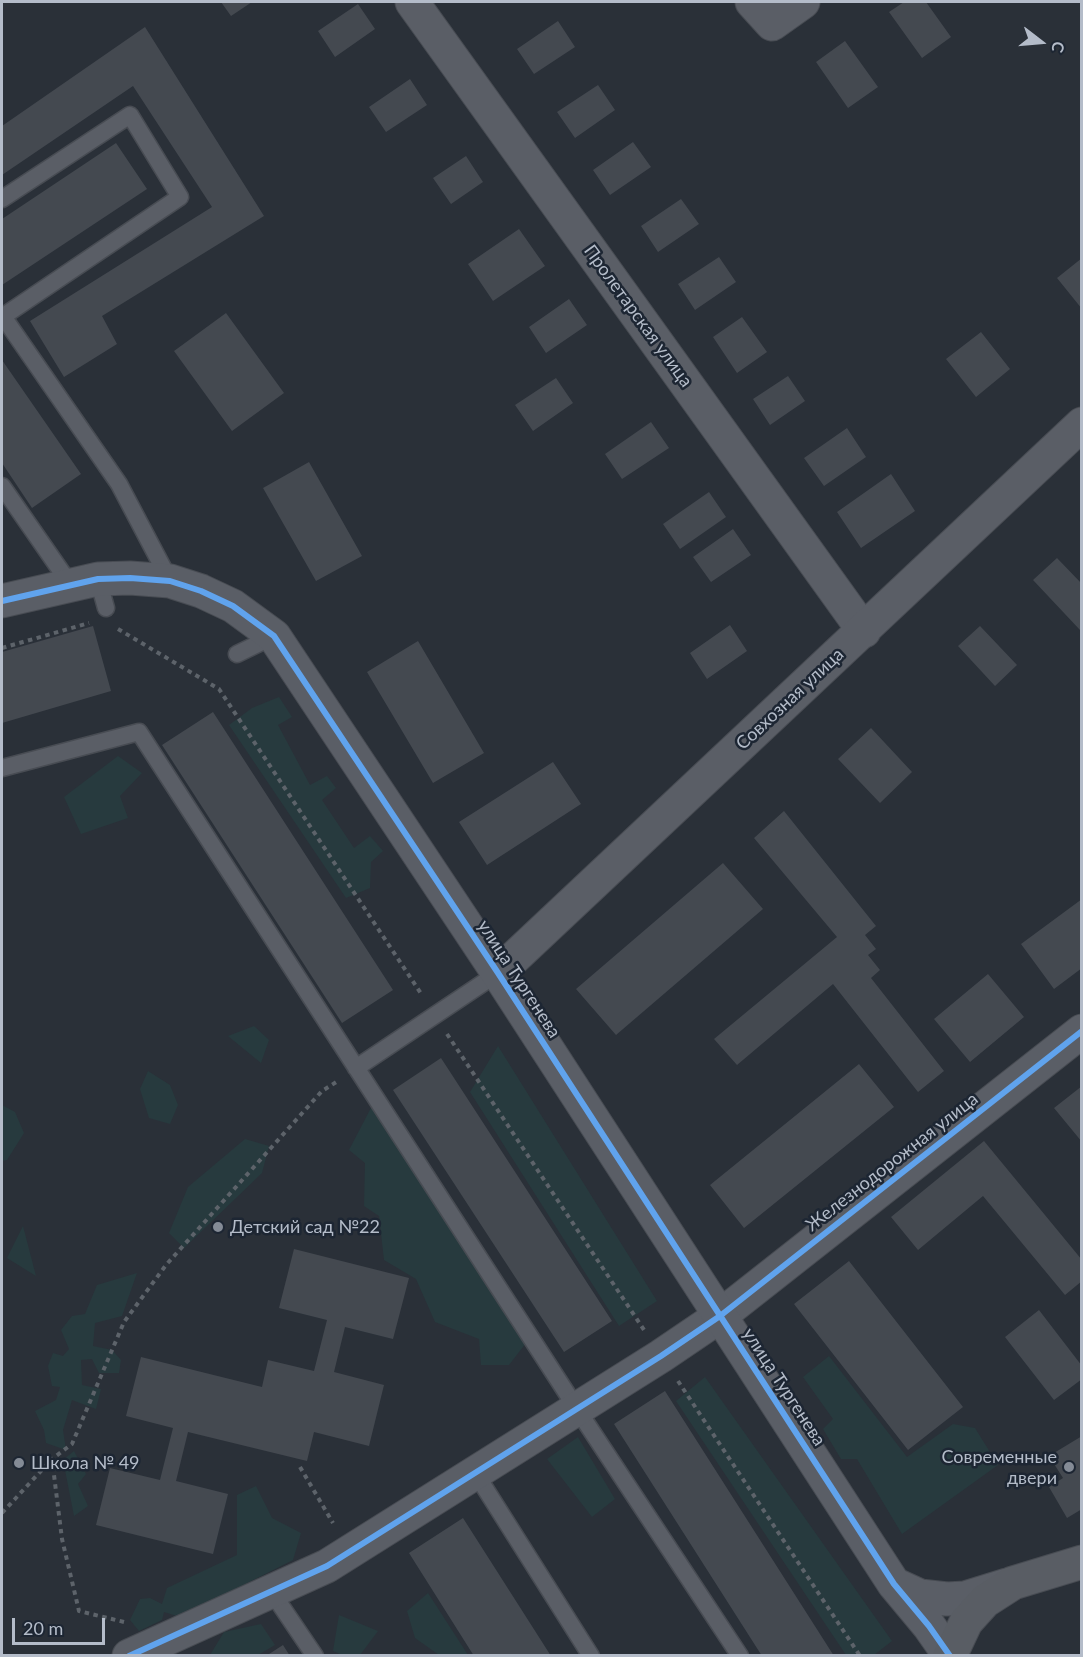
<!DOCTYPE html>
<meta charset="utf-8">
<style>
body{margin:0}
#map{position:relative;width:1083px;height:1657px;overflow:hidden;background:#2a3038;font-family:Lato,sans-serif}
canvas{display:block}
.frame{position:absolute;inset:0;border:3px solid #b4bcc9;pointer-events:none}
.north{position:absolute;left:1011px;top:12px;width:60px;height:60px;-webkit-text-stroke:4px #1d2633;paint-order:stroke;rotate:106deg;font-size:16px;font-weight:700;line-height:24px;text-align:center;color:#b4bcc9}
.north::after{content:'';display:block;margin:auto;width:21px;height:27px;background:#b4bcc9;clip-path:polygon(50% 0,100% 100%,50% 72%,0 100%)}
.scale{position:absolute;left:12px;top:1618px;width:93px;height:27px;box-sizing:border-box;border:3px solid #b4bcc9;border-top:0;padding-left:8px;font-size:18px;line-height:21px;white-space:nowrap;color:#b4bcc9;-webkit-text-stroke:4px #1d2633;paint-order:stroke}
</style>
<div id="map">
<canvas width="1083" height="1657"></canvas>
<div class="frame"></div>
<div class="north">С</div>
<div class="scale">20 m</div>
</div>
<script>
const g = document.querySelector('canvas').getContext('2d');
g.lineJoin = 'round';
function fill(path, color) {
  g.fillStyle = color;
  g.fill(path, 'evenodd');
}
function toPath(rows) {
  const path = new Path2D();
  for (const r of rows) {
    path.moveTo(r[0], r[1]);
    for (let i = 2; i < r.length; i += 2) path.lineTo(r[i], r[i + 1]);
  }
  return path;
}
function stroke(path, color, width, dash) {
  g.strokeStyle = color;
  g.lineWidth = width;
  g.lineCap = dash ? 'butt' : 'round';
  g.setLineDash(dash || []);
  g.stroke(path);
}
function label(font, color, halo, rows, align = 'center') {
  g.font = font + ' Lato,sans-serif';
  g.lineWidth = 5;
  g.setLineDash([]);
  g.textBaseline = 'middle';
  g.strokeStyle = halo;
  g.fillStyle = color;
  for (const [text, x, y, turn = 0] of rows) {
    g.save();
    g.translate(x, y);
    g.rotate((+turn || 0) * Math.PI / 180);
    g.textAlign = isNaN(turn) ? turn : align;
    if (halo) g.strokeText(text, 0, 0);
    g.fillText(text, 0, 0);
    g.restore();
  }
}
fill(toPath([
 [279,697,292,717,278,725,310,785,327,776,336,788,322,800,354,848,370,836,383,851,371,862,370,888,346,898,229,725,252,708],
 [118,756,142,773,120,796,128,818,81,834,64,797],
 [254,1026,269,1040,261,1063,228,1036],
 [498,1046,657,1301,619,1326,470,1092],
 [148,1071,170,1085,178,1105,170,1124,149,1118,140,1089],
 [373,1104,526,1343,509,1365,481,1365,479,1339,435,1322,416,1279,384,1260,379,1216,364,1206,365,1163,349,1150],
 [2,1105,15,1112,24,1133,7,1160,2,1161],
 [245,1139,269,1146,262,1173,184,1248,169,1233,188,1187],
 [23,1226,36,1276,7,1258],
 [137,1273,122,1316,95,1323,93,1346,112,1350,121,1360,119,1373,99,1373,92,1359,81,1360,82,1385,101,1389,96,1409,72,1400,63,1430,66,1450,46,1443,44,1430,35,1411,56,1400,60,1387,52,1386,48,1366,53,1353,63,1356,69,1349,61,1330,72,1316,85,1314,97,1285],
 [829,1356,907,1457,953,1424,975,1428,998,1465,902,1534,857,1459,841,1459,823,1429,833,1419,803,1377],
 [705,1377,892,1641,874,1655,846,1655,676,1401],
 [578,1437,615,1499,592,1517,547,1459],
 [74,1451,86,1474,78,1484,88,1506,74,1516,63,1460],
 [256,1486,272,1518,301,1533,293,1560,180,1617,164,1612,162,1620,139,1631,130,1620,140,1599,150,1598,162,1604,167,1588,237,1555,237,1495],
 [428,1593,468,1655,439,1655,415,1638,407,1611],
 [339,1615,378,1631,360,1655,342,1655,333,1651],
 [261,1624,275,1645,258,1655,210,1655,224,1632]
]), '#273a3e');
fill(toPath([
 [221,2,252,2,231,16],
 [904,2,926,2,951,37,922,58,889,12],
 [358,4,375,29,335,57,318,31],
 [558,21,575,47,534,74,517,49],
 [145,27,264,216,102,316,117,344,64,377,30,321,212,207,133,86,2,175,2,126],
 [845,41,878,87,848,108,816,62],
 [410,79,427,105,386,132,369,107],
 [598,85,615,110,575,138,557,112],
 [633,142,651,167,610,195,593,170],
 [116,143,147,189,2,285,2,219],
 [466,156,483,182,451,204,433,178],
 [681,199,699,224,658,252,641,226],
 [519,229,545,266,493,301,468,264],
 [719,257,736,282,695,310,678,284],
 [1082,258,1082,309,1057,278],
 [569,299,587,325,546,353,529,327],
 [226,313,284,393,232,431,174,351],
 [742,317,767,352,737,373,713,337],
 [981,332,1010,369,976,397,946,359],
 [2,360,81,474,32,508,2,463],
 [788,376,805,401,770,425,753,399],
 [556,378,573,403,533,431,515,405],
 [651,422,669,448,622,479,605,454],
 [847,428,866,457,824,486,804,458],
 [309,462,362,556,316,581,263,488],
 [891,474,915,511,861,548,837,512],
 [709,492,726,517,680,549,663,524],
 [733,529,751,555,711,582,693,557],
 [1057,558,1082,584,1080,630,1033,580],
 [730,625,747,651,707,679,690,653],
 [93,626,111,691,2,723,2,652],
 [980,626,1017,665,995,686,958,646],
 [418,641,484,753,433,783,367,672],
 [213,712,393,990,342,1023,162,745],
 [871,728,912,772,880,803,838,759],
 [553,762,581,804,487,865,459,822],
 [784,811,876,926,865,935,876,949,868,955,880,970,871,978,944,1071,918,1092,833,984,737,1065,714,1039,837,937,754,838],
 [723,863,763,909,616,1035,576,989],
 [1082,899,1082,968,1054,989,1021,944],
 [988,974,1024,1017,970,1062,934,1019],
 [441,1058,612,1321,564,1352,393,1090],
 [859,1064,894,1107,744,1228,710,1185],
 [1082,1086,1082,1142,1054,1108],
 [984,1141,1082,1260,1082,1281,1065,1295,983,1196,918,1250,891,1217],
 [294,1249,409,1278,393,1339,345,1327,334,1372,384,1385,369,1446,314,1432,307,1461,188,1432,176,1481,228,1494,213,1554,96,1525,110,1468,160,1480,173,1428,126,1416,141,1357,262,1387,268,1360,314,1371,327,1320,279,1308],
 [849,1261,963,1407,908,1450,794,1304],
 [1039,1310,1082,1366,1082,1379,1054,1400,1005,1337],
 [665,1391,834,1656,762,1656,614,1424],
 [1082,1436,1082,1509,1067,1518,1049,1487,1063,1478,1049,1456],
 [463,1518,551,1656,474,1656,409,1553],
 [283,1645,290,1656,266,1656]
]), '#444950');
const service = toPath([
 [2,199,130,115,180,197,2,317],
 [2,315,119,484,170,581],
 [2,486,70,584],
 [98,579,106,608],
 [237,654,274,636],
 [2,768,139,732,577,1409,740,1656],
 [356,1068,498,973],
 [476,1474,591,1656],
 [271,1591,315,1656]
]);
const minor = toPath([
 [412,2,864,631],
 [752,2,772,24,803,2],
 [129,1656,327,1566,661,1356,720,1316,1082,1031]
]);
const tertiary = toPath([
 [2,601,98,579,130,578,170,581,201,591,233,606,274,636,498,973,894,1584,929,1626,950,1656],
 [498,973,1082,424],
 [894,1584,920,1596,947,1599,965,1598,1007,1585]
]);
const secondary = toPath([
 [950,1656,966,1622,985,1601,1013,1583,1082,1562]
]);
stroke(service, '#484c53', 19);
stroke(minor, '#484c53', 35);
stroke(tertiary, '#484c53', 35);
stroke(secondary, '#484c53', 35);
stroke(toPath([
 [118,629,219,689,422,995],
 [2,648,89,623],
 [447,1034,644,1330],
 [678,1381,860,1656],
 [300,1467,333,1523],
 [2,1513,52,1459],
 [124,1622,79,1611,62,1539,52,1459,72,1444,124,1322,166,1265,322,1091,338,1081]
]), '#5d636a', 4, [4.5, 4.5]);
stroke(service, '#5a5e66', 16);
stroke(minor, '#5a5e66', 33);
stroke(tertiary, '#5a5e66', 33);
stroke(secondary, '#595d64', 33);
stroke(toPath([
 [2,601,98,579,130,578,170,581,201,591,233,606,274,636,498,973,894,1584,929,1626,950,1656],
 [129,1656,327,1566,661,1356,720,1316,1082,1031]
]), '#60a3ed', 6);
for (const [x, y, r, color] of [
 [218,1227,6,"#848b96"],
 [19,1463,6,"#848b96"],
 [1069,1467,6,"#848b96"]
]) {
  const dot = new Path2D();
  dot.arc(x, y, r, 0, 2 * Math.PI);
  g.fillStyle = color;
  g.fill(dot);
  stroke(dot, '#1d2633', 2);
}
label('18px', '#b4bcc9', '#1d2633', [
 ["Пролетарская улица",638,316,54],
 ["Совхозная улица",790,699,-43],
 ["улица Тургенева",519,979,57],
 ["Железнодорожная улица",892,1162,-38],
 ["улица Тургенева",784,1387,57]
]);
label('18px', '#b4bcc9', '#1d2633', [
 ["Детский сад №22",230,1227],
 ["Современные",1057,1457,"right"],
 ["двери",1057,1478,"right"],
 ["Школа № 49",31,1463]
], 'left');
</script>
